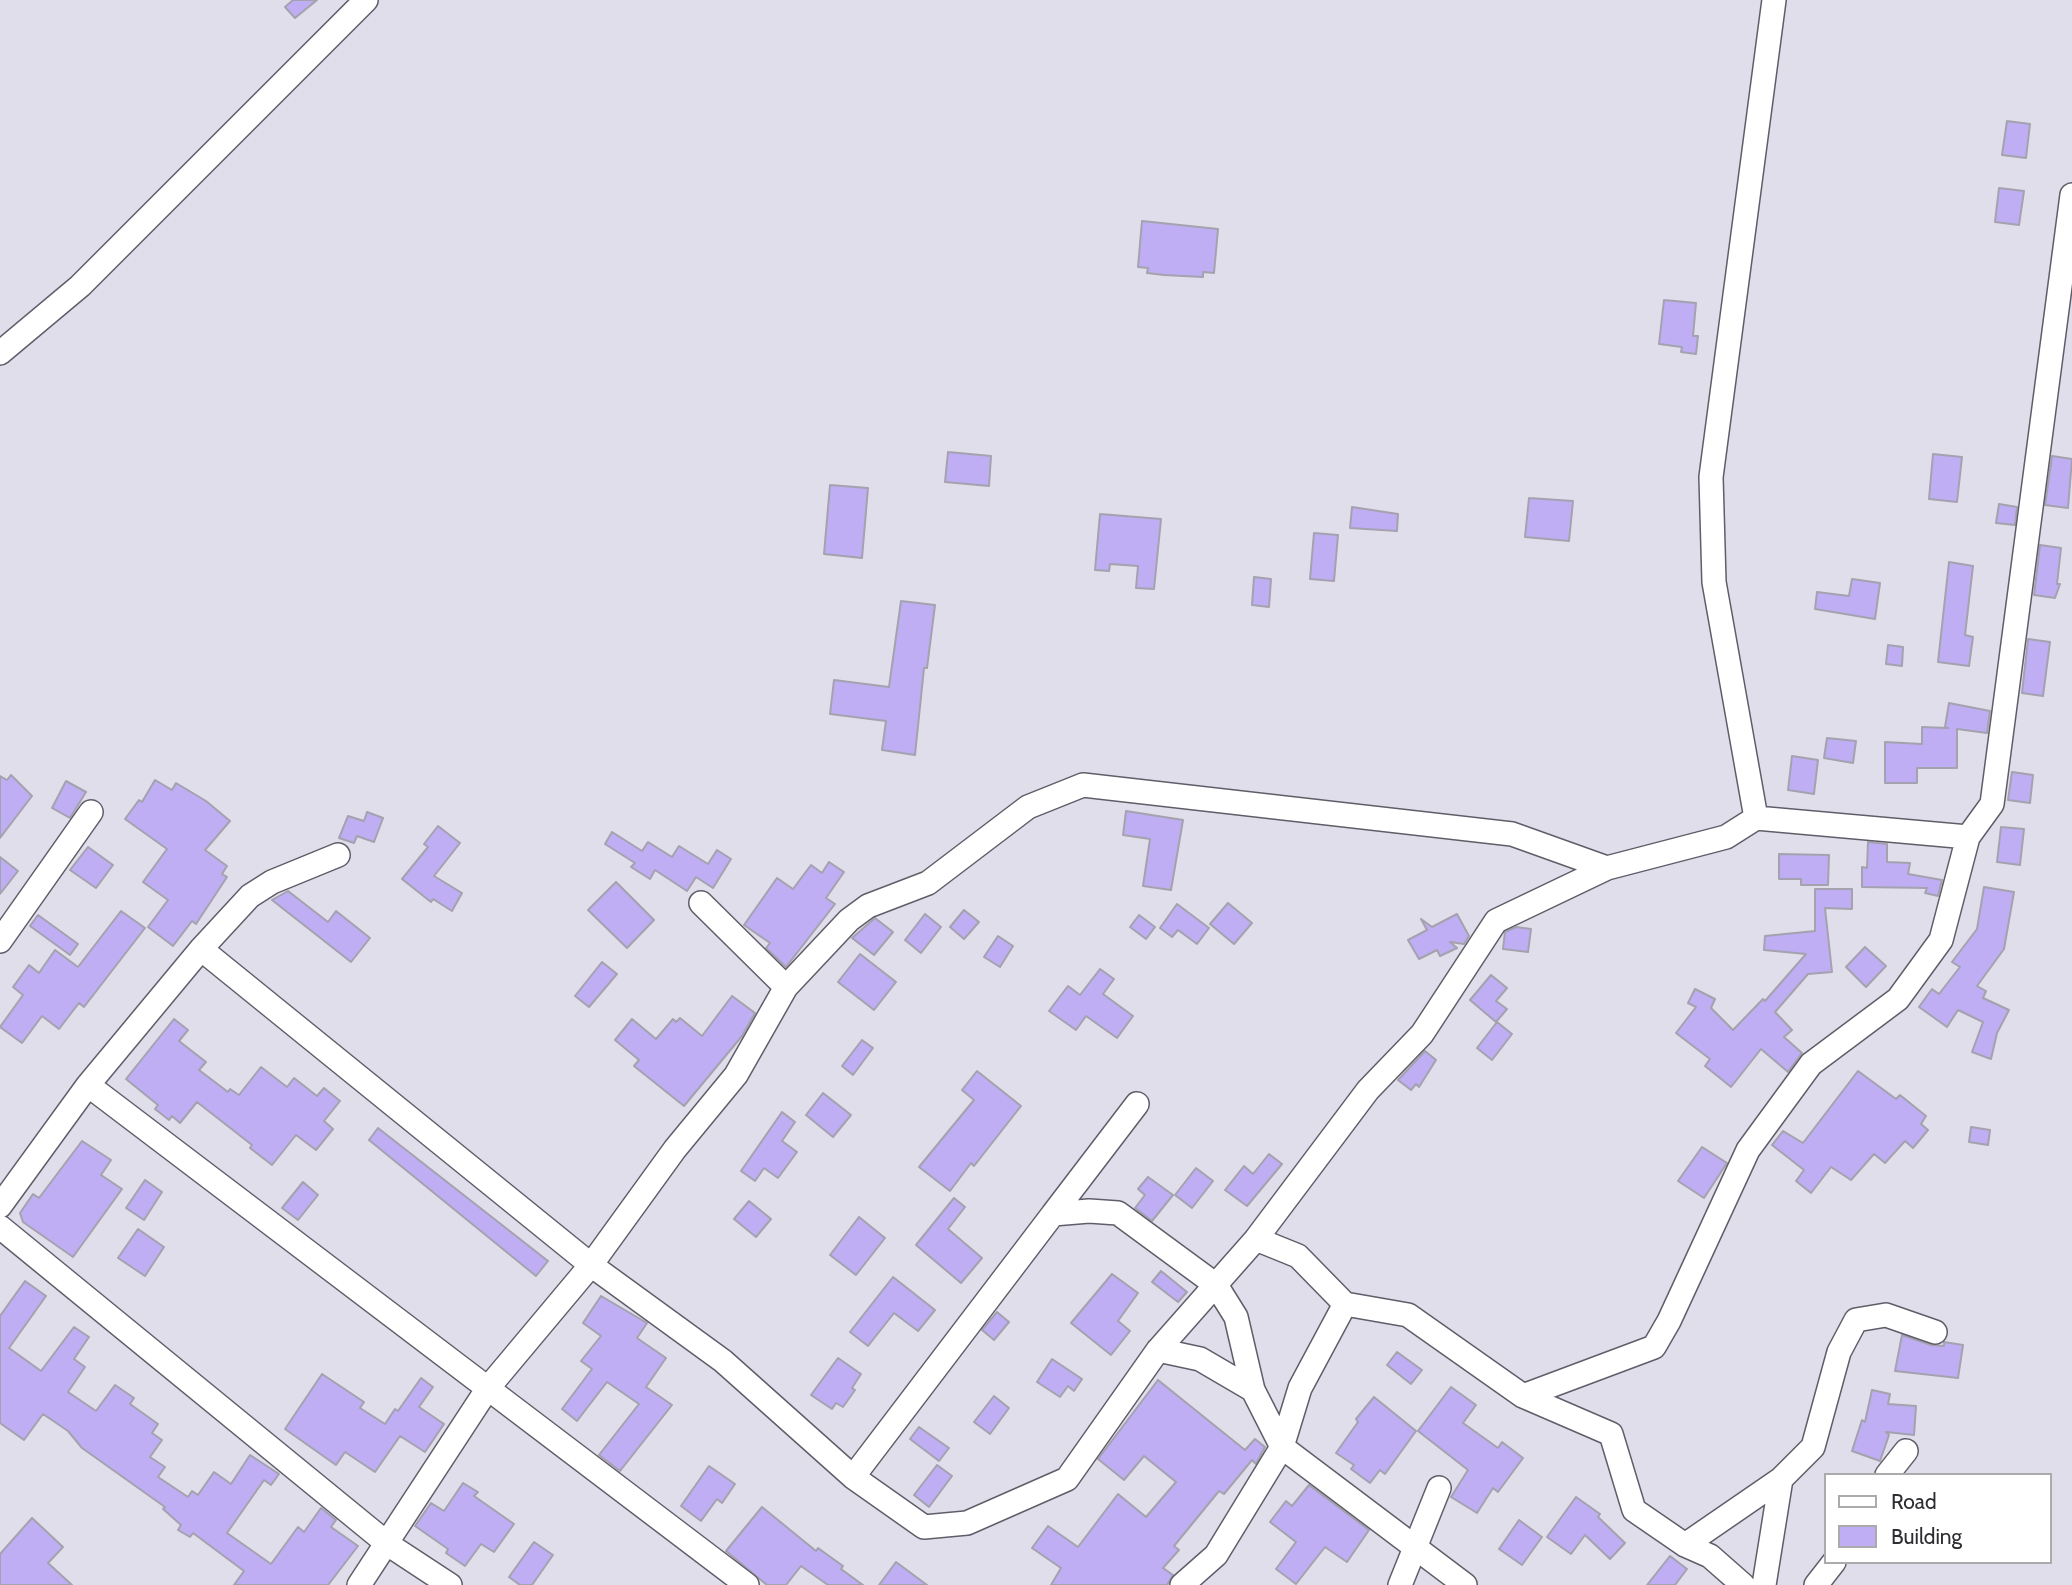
<!DOCTYPE html>
<style>
body{margin:0}
#map{position:relative;width:2072px;height:1585px;overflow:hidden;background:#e1deeb;font-family:Cabin,sans-serif}
canvas{display:block}
.legend{position:absolute;left:1824px;top:1473px;width:228px;height:91px;box-sizing:border-box;background:#fff;border:2px solid #ababad;margin:0;padding:9px 12px;list-style:none;font-size:21px;color:#2e2d32}
.legend li{display:flex;align-items:center;gap:14px;height:35px}
.legend b{width:35px;border:2px solid #ababad}
</style>
<div id="map">
<canvas width="2072" height="1585"></canvas>
<ul class="legend">
<li><b style="height:9px;background:#fff"></b>Road</li>
<li><b style="height:19px;background:#bfaef3"></b>Building</li>
</ul>
</div>
<script>
const g = document.querySelector('canvas').getContext('2d');
g.lineJoin = 'round';
function fill(path, color) {
  g.fillStyle = color;
  g.fill(path, 'evenodd');
}
function toPath(rows) {
  const path = new Path2D();
  for (const r of rows) {
    path.moveTo(r[0], r[1]);
    for (let i = 2; i < r.length; i += 2) path.lineTo(r[i], r[i + 1]);
  }
  return path;
}
function stroke(path, color, width, dash) {
  g.strokeStyle = color;
  g.lineWidth = width;
  g.lineCap = dash ? 'butt' : 'round';
  g.setLineDash(dash || []);
  g.stroke(path);
}
const building = toPath([
 [293,0,317,0,295,18,285,7,293,0],
 [2007,121,2030,124,2026,158,2002,155,2007,121],
 [1999,188,2024,191,2019,225,1995,222,1999,188],
 [1142,221,1218,229,1214,273,1203,272,1203,277,1164,275,1147,273,1148,268,1138,267,1142,221],
 [1664,300,1696,303,1693,336,1698,336,1696,354,1681,352,1682,347,1659,344,1664,300],
 [948,452,991,456,989,486,945,482,948,452],
 [1933,454,1962,457,1957,502,1929,499,1933,454],
 [2052,456,2072,459,2068,508,2045,505,2052,456],
 [830,485,868,488,862,558,824,554,830,485],
 [1529,498,1573,501,1569,541,1525,537,1529,498],
 [1999,504,2017,507,2015,525,1996,523,1999,504],
 [1352,507,1398,514,1397,531,1350,528,1352,507],
 [1100,514,1161,519,1154,589,1136,588,1138,566,1110,564,1109,571,1095,570,1100,514],
 [1314,533,1338,535,1334,581,1310,579,1314,533],
 [2040,545,2061,548,2057,584,2060,584,2055,598,2034,595,2040,545],
 [1949,562,1973,566,1965,635,1973,637,1969,666,1938,662,1949,562],
 [1254,577,1271,579,1269,607,1252,605,1254,577],
 [1852,579,1880,583,1875,619,1815,609,1817,592,1849,596,1852,579],
 [901,601,935,605,927,668,924,668,915,755,882,750,886,721,830,714,834,680,889,687,901,601],
 [2028,639,2050,642,2043,696,2022,693,2028,639],
 [1888,645,1903,647,1902,666,1886,664,1888,645],
 [1949,703,1990,711,1987,733,1957,729,1957,768,1917,768,1917,783,1885,783,1885,742,1922,744,1922,727,1948,728,1945,727,1949,703],
 [1827,738,1856,741,1853,763,1824,758,1827,738],
 [1792,756,1818,760,1814,794,1788,790,1792,756],
 [2012,772,2033,775,2030,803,2008,800,2012,772],
 [11,775,32,796,0,838,0,776,7,780,11,775],
 [155,780,172,790,176,783,206,801,230,821,205,850,227,866,222,874,227,877,196,924,192,921,173,946,148,927,168,900,143,882,167,849,125,819,139,800,142,802,155,780],
 [66,781,86,792,70,818,52,808,66,781],
 [1126,811,1183,820,1171,890,1143,886,1150,839,1123,835,1126,811],
 [367,812,383,818,374,842,357,836,354,843,339,838,348,816,364,821,367,812],
 [438,826,460,843,434,876,462,893,452,911,433,899,431,902,402,879,428,847,424,844,438,826],
 [2001,827,2024,829,2020,865,1997,862,2001,827],
 [612,832,642,851,648,842,672,857,679,846,708,864,717,850,731,859,713,888,696,877,687,891,655,870,650,879,631,867,635,863,605,844,612,832],
 [1868,842,1887,844,1887,862,1910,863,1908,874,1942,880,1938,896,1925,893,1927,888,1862,887,1862,867,1867,868,1868,842],
 [88,847,113,865,96,888,70,870,88,847],
 [1779,854,1829,855,1828,885,1801,885,1801,879,1779,879,1779,854],
 [0,857,18,871,0,894,0,857],
 [829,862,844,872,826,898,835,904,786,967,766,948,770,943,744,925,777,878,793,889,811,865,822,873,829,862],
 [616,882,654,920,627,948,588,910,616,882],
 [1984,887,2014,892,2004,949,1977,986,1986,991,1983,998,2009,1010,1997,1033,1991,1059,1972,1052,1983,1022,1958,1010,1947,1027,1919,1007,1932,989,1939,994,1960,967,1952,962,1977,929,1984,887],
 [1815,889,1852,889,1852,909,1825,908,1832,972,1808,974,1775,1012,1792,1030,1784,1037,1802,1053,1788,1072,1761,1049,1731,1087,1705,1066,1710,1059,1676,1033,1696,1007,1688,1003,1695,989,1715,999,1711,1008,1733,1030,1763,999,1765,1001,1806,954,1764,950,1765,936,1815,931,1815,889],
 [288,891,328,922,336,911,370,938,351,962,272,900,288,891],
 [1228,903,1252,923,1234,944,1210,924,1228,903],
 [1177,904,1209,928,1197,944,1178,930,1172,937,1160,928,1177,904],
 [964,910,979,922,964,939,950,927,964,910],
 [121,911,145,928,84,1007,79,1003,59,1029,42,1016,22,1043,0,1027,23,995,13,987,29,965,39,973,55,950,78,967,121,911],
 [925,914,941,927,921,953,905,940,925,914],
 [1457,914,1469,936,1464,944,1450,942,1457,948,1440,956,1437,950,1419,959,1408,940,1427,930,1421,919,1432,927,1457,914],
 [38,915,78,944,70,955,30,926,38,915],
 [1139,915,1155,927,1146,939,1130,927,1139,915],
 [875,918,893,932,874,955,852,938,875,918],
 [1516,927,1531,929,1528,952,1503,949,1505,932,1516,927],
 [998,936,1013,946,1000,967,984,957,998,936],
 [1865,947,1886,966,1866,987,1846,967,1865,947],
 [860,954,896,982,874,1010,838,982,860,954],
 [602,962,617,974,589,1007,575,996,602,962],
 [1100,969,1114,979,1103,994,1133,1016,1117,1038,1086,1016,1076,1030,1049,1011,1068,986,1080,995,1100,969],
 [1491,975,1507,988,1496,1001,1507,1009,1496,1022,1470,1000,1491,975],
 [732,996,755,1013,742,1036,684,1106,634,1066,639,1060,615,1040,632,1019,656,1039,673,1019,676,1022,680,1018,702,1036,732,996],
 [174,1019,188,1030,179,1041,206,1062,199,1070,228,1092,230,1089,239,1095,261,1067,287,1087,294,1078,317,1096,324,1088,340,1101,324,1121,333,1129,316,1150,296,1135,272,1165,250,1148,252,1145,197,1102,180,1123,172,1116,169,1120,155,1109,158,1105,126,1079,174,1019],
 [1497,1022,1512,1034,1492,1060,1477,1048,1497,1022],
 [862,1040,873,1048,853,1075,842,1066,862,1040],
 [1425,1051,1436,1060,1419,1087,1416,1084,1411,1090,1398,1080,1425,1051],
 [977,1071,1021,1106,974,1166,971,1163,950,1191,919,1167,974,1100,962,1090,977,1071],
 [1858,1071,1896,1099,1900,1095,1926,1116,1921,1124,1928,1130,1913,1148,1905,1141,1885,1163,1874,1154,1851,1180,1831,1167,1811,1193,1796,1181,1804,1170,1772,1145,1783,1131,1803,1143,1858,1071],
 [823,1093,851,1115,833,1137,806,1115,823,1093],
 [782,1112,795,1122,782,1141,797,1152,778,1178,764,1168,755,1181,741,1171,782,1112],
 [1971,1127,1990,1130,1988,1145,1969,1142,1971,1127],
 [378,1128,548,1261,536,1276,369,1140,378,1128],
 [82,1141,111,1160,101,1175,122,1189,73,1257,23,1222,20,1213,33,1194,39,1198,82,1141],
 [1702,1147,1727,1163,1704,1198,1678,1181,1702,1147],
 [1269,1154,1282,1164,1247,1206,1225,1190,1244,1166,1253,1174,1269,1154],
 [1196,1168,1213,1181,1192,1208,1175,1195,1196,1168],
 [1148,1177,1173,1195,1152,1221,1135,1208,1145,1195,1138,1189,1148,1177],
 [145,1180,162,1192,144,1220,126,1208,145,1180],
 [303,1182,318,1195,298,1220,282,1208,303,1182],
 [954,1198,965,1207,948,1229,982,1258,961,1283,916,1245,954,1198],
 [749,1201,771,1219,756,1237,734,1219,749,1201],
 [859,1217,885,1238,856,1275,830,1255,859,1217],
 [138,1229,164,1247,145,1276,118,1258,138,1229],
 [1161,1271,1187,1292,1178,1302,1152,1282,1161,1271],
 [1112,1274,1138,1293,1118,1321,1130,1331,1111,1355,1071,1323,1112,1274],
 [893,1277,935,1310,918,1331,894,1313,868,1346,850,1332,893,1277],
 [25,1281,46,1296,9,1348,41,1371,74,1327,89,1337,74,1359,85,1367,68,1392,96,1411,115,1385,134,1398,130,1404,158,1424,152,1433,162,1440,150,1457,165,1467,158,1477,188,1497,192,1491,198,1495,214,1472,231,1484,250,1455,279,1474,271,1485,264,1480,227,1533,271,1564,298,1527,304,1532,321,1508,336,1520,331,1527,358,1546,328,1585,234,1585,244,1571,193,1533,190,1537,178,1530,181,1525,163,1509,165,1507,82,1448,68,1431,43,1414,24,1440,0,1423,0,1316,25,1281],
 [601,1296,647,1323,637,1338,666,1358,646,1387,672,1405,620,1471,599,1455,639,1404,607,1382,577,1421,562,1409,592,1369,581,1361,601,1336,583,1323,601,1296],
 [997,1312,1009,1322,994,1340,982,1330,997,1312],
 [1902,1335,1931,1345,1944,1346,1944,1342,1963,1345,1958,1378,1895,1371,1902,1335],
 [1397,1352,1422,1370,1411,1384,1387,1365,1397,1352],
 [838,1358,861,1374,852,1388,855,1390,843,1407,836,1403,832,1409,811,1395,838,1358],
 [1052,1359,1082,1379,1074,1391,1068,1386,1060,1397,1037,1382,1052,1359],
 [322,1374,364,1402,360,1408,385,1424,395,1409,398,1411,421,1378,433,1387,419,1407,444,1424,425,1452,400,1436,375,1472,345,1452,336,1465,285,1429,322,1374],
 [1158,1380,1245,1450,1255,1439,1265,1447,1256,1464,1252,1460,1224,1494,1219,1491,1174,1546,1179,1550,1163,1568,1173,1575,1167,1585,1051,1585,1061,1568,1032,1548,1048,1526,1078,1547,1118,1494,1146,1517,1176,1482,1144,1456,1124,1480,1098,1459,1158,1380],
 [1451,1387,1476,1405,1463,1423,1498,1448,1502,1442,1523,1458,1498,1492,1493,1488,1477,1513,1451,1497,1468,1470,1418,1431,1451,1387],
 [1872,1390,1890,1394,1888,1404,1916,1406,1914,1435,1886,1432,1889,1435,1880,1461,1852,1451,1862,1420,1865,1422,1872,1390],
 [994,1396,1009,1408,990,1434,974,1422,994,1396],
 [1374,1397,1416,1431,1385,1474,1380,1470,1370,1483,1351,1469,1354,1465,1336,1453,1358,1422,1356,1419,1374,1397],
 [919,1427,949,1448,939,1461,910,1439,919,1427],
 [937,1465,952,1476,929,1507,914,1495,937,1465],
 [709,1466,735,1484,722,1503,717,1499,701,1521,681,1506,709,1466],
 [463,1483,478,1492,474,1496,514,1524,494,1552,481,1544,465,1566,446,1553,448,1549,415,1526,431,1503,444,1511,463,1483],
 [1309,1485,1369,1530,1347,1562,1325,1547,1296,1584,1276,1569,1296,1542,1270,1522,1286,1501,1292,1506,1309,1485],
 [1576,1497,1600,1514,1598,1517,1625,1543,1610,1559,1585,1535,1571,1554,1547,1537,1576,1497],
 [762,1507,816,1551,818,1548,843,1566,841,1569,863,1585,828,1585,801,1566,786,1585,767,1585,726,1551,762,1507],
 [32,1518,63,1547,48,1563,72,1585,0,1585,0,1554,32,1518],
 [1519,1520,1542,1537,1522,1565,1499,1549,1519,1520],
 [534,1542,553,1555,532,1585,520,1585,509,1577,534,1542],
 [1670,1556,1687,1569,1675,1585,1647,1585,1670,1556],
 [896,1562,927,1585,879,1585,896,1562]
]);
fill(building, '#bfaef3');
stroke(building, '#a4a2ae', 2);
const minor = toPath([
 [0,353,80,286,366,0],
 [1756,818,1968,837],
 [701,903,786,987],
 [0,941,91,812],
 [201,949,591,1265,723,1361,853,1477,924,1527,967,1523,1067,1479,1158,1350,1256,1239,1368,1090,1422,1034,1496,921,1607,868,1726,837,1756,818,1714,582,1711,477,1774,0],
 [88,1085,747,1585],
 [0,1206,88,1085,201,949,250,896,272,882,338,855],
 [1053,1214,1137,1104],
 [0,1227,389,1545,450,1585],
 [1256,1239,1298,1256,1345,1304,1408,1315,1523,1396,1611,1434,1634,1510,1685,1545,1710,1556,1743,1585],
 [1158,1350,1200,1359,1253,1390,1282,1447,1465,1585],
 [1523,1396,1654,1347,1669,1321,1748,1150,1811,1064,1898,999,1941,940,1968,837,1992,804,2072,195],
 [1887,1475,1906,1451],
 [853,1477,1053,1214,1089,1211,1118,1213,1216,1285,1236,1317,1253,1390],
 [1685,1545,1781,1479,1813,1447,1839,1352,1856,1320,1886,1315,1935,1332],
 [359,1585,488,1388,591,1265,675,1149,736,1075,786,987,849,920,868,906,928,883,1028,807,1083,785,1512,834,1607,868],
 [1182,1585,1216,1555,1282,1447,1300,1388,1345,1304],
 [1400,1585,1439,1488],
 [1764,1585,1781,1479],
 [1816,1585,1834,1562]
]);
stroke(minor, '#605d69', 26);
stroke(minor, '#fff', 23);
</script>
